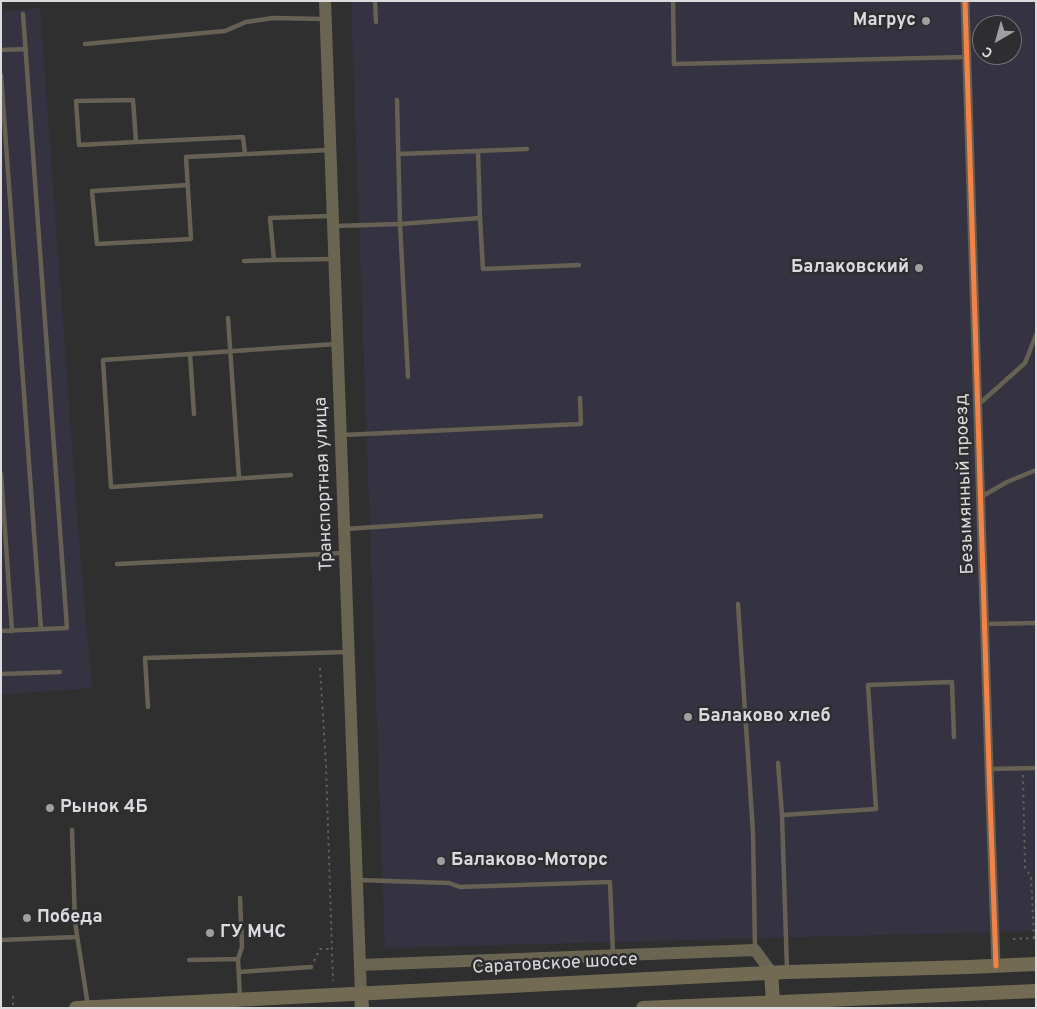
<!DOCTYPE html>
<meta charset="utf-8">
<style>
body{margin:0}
#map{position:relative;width:1037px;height:1009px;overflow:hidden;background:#2f2f30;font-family:Overpass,sans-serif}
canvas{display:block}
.frame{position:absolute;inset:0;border:2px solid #dbdadd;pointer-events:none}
.north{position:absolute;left:972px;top:15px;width:50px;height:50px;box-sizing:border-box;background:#2e2e31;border:1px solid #737376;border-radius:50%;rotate:218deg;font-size:14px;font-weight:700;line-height:20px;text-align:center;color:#dbdadd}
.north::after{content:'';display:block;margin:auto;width:18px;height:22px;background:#9f9ea0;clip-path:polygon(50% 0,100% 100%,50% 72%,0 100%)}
</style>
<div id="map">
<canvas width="1037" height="1009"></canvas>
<div class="frame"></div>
<div class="north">С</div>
</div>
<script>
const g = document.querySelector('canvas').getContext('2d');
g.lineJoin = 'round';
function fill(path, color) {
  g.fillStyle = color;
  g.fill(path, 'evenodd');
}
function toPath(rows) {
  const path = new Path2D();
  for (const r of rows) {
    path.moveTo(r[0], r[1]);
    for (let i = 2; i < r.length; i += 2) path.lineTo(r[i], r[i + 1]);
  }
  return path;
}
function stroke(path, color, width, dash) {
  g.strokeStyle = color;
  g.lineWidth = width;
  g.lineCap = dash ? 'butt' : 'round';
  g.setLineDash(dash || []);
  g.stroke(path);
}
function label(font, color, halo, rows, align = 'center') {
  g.font = font + ' Overpass,sans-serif';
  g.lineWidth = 5;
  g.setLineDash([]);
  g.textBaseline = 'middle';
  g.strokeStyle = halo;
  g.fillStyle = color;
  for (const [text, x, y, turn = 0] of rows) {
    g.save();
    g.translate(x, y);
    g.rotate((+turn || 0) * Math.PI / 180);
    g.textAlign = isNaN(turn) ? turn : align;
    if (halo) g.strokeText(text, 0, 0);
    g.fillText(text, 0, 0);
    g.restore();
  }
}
fill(toPath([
 [351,1,1036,1,1036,931,385,948],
 [982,25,1012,25,1012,55,982,55],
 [40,8,79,541,92,688,1,695,1,12]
]), '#353242');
stroke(toPath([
 [320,668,326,765,333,981],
 [1023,775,1025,867,1031,877,1034,938],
 [1013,939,1036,938],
 [314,961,320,949,332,949],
 [13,996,13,1008]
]), '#636058', 2, [2.5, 4]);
stroke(toPath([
 [375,1,376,22],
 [673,1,674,64,966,57],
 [85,44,225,31,246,22,273,18,324,19],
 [1,50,26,49],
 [1,75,41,629],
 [397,100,400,224,480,218,483,269,579,265],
 [136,142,79,145,76,101,133,100,136,142,243,137,245,154],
 [478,151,480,218],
 [399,154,527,149],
 [188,185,92,191,97,244,191,239,186,157,329,150],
 [331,216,270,218,274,260,333,259],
 [334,226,400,224,408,377],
 [244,261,274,260],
 [228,318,239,478],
 [190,354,194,414],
 [978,405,1025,363,1036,335],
 [342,435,581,424,580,398],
 [1,474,12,631],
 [291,475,111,487,103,360,336,344],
 [981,497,1007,482,1036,470],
 [345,529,541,516],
 [117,564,343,553],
 [738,604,753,833,755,948],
 [984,624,1036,623],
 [1,631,67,628,23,14],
 [1,674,60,672],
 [148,707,145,658,347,652],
 [778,763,782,815,787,970],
 [989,769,1036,768],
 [782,815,876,809,868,685,952,682,954,737],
 [72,830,75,922,88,1006],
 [358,880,449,883,460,887,610,882,613,954],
 [240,898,242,947,238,959,240,998],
 [1,940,77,937],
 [189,960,238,959],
 [239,972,311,967]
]), '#666153', 4.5);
stroke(toPath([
 [965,1,989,769,996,966]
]), '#666153', 9);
stroke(toPath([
 [325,1,361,994],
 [360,965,755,950,771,972]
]), '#6a6550', 12);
stroke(toPath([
 [771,972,773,1002],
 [361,994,362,1008],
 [76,1008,787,972,969,967,1036,964],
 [643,1008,1036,991]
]), '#726a53', 14);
stroke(toPath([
 [965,1,989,769,996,966]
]), '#f48246', 5);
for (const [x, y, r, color] of [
 [926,21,5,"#9f9ea0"],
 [919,268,5,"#9f9ea0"],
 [688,717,5,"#9f9ea0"],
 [50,808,5,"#9f9ea0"],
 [441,861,5,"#9f9ea0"],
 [27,918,5,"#9f9ea0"],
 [210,933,5,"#9f9ea0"]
]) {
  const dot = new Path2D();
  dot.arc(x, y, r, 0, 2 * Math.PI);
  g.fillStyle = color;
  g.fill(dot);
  stroke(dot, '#2e2e31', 2);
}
label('bold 18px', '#dbdadd', '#2e2e31', [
 ["Магрус",916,21,"right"],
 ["Балаковский",909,268,"right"],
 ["Балаково хлеб",698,717],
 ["Рынок 4Б",60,808],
 ["Балаково-Моторс",451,861],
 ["Победа",37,918],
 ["ГУ МЧС",220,933]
], 'left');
label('18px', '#dbdadd', '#2e2e31', [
 ["Транспортная улица",325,484,-92],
 ["Безымянный проезд",966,484,-92],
 ["Саратовское шоссе",555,965,-3]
]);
</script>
